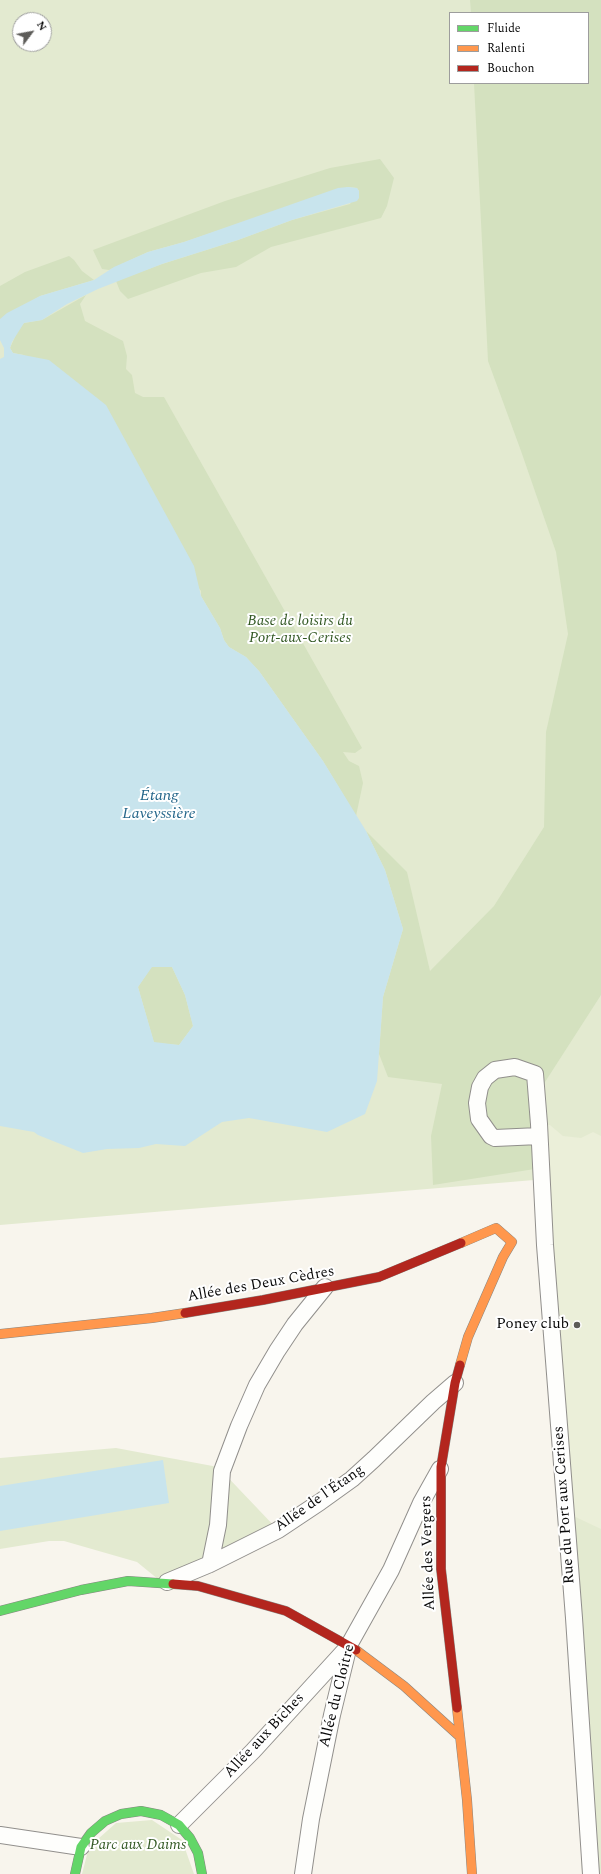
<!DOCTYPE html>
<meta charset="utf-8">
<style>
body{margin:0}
#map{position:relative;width:601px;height:1874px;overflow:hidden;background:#f8f5ed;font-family:Spectral,serif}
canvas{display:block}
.legend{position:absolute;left:449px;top:12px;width:140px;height:72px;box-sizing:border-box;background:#fff;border:1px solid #9d9d9d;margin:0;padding:5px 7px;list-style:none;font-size:12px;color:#090909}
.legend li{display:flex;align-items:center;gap:8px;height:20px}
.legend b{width:20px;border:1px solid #9d9d9d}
.north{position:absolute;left:12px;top:12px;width:40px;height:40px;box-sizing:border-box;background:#fff;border:1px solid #9d9d9d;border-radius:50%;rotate:58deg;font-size:11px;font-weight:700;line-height:16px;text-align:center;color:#090909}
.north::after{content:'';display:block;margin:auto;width:14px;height:18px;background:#5d5c59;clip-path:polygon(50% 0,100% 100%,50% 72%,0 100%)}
</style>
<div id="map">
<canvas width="601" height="1874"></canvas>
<ul class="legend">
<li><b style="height:5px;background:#63d668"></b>Fluide</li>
<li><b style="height:5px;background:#ff974d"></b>Ralenti</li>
<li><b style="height:5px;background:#b3261e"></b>Bouchon</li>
</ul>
<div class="north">N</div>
</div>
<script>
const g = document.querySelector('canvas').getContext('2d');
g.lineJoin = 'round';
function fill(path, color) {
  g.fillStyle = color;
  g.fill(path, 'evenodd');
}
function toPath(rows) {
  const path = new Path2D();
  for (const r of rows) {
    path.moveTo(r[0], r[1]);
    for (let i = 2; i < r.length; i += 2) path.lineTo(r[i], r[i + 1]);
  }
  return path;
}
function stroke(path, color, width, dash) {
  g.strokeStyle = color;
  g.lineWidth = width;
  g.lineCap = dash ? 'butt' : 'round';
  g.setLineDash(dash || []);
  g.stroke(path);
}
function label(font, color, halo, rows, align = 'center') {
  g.font = font + ' Spectral,serif';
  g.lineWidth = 4;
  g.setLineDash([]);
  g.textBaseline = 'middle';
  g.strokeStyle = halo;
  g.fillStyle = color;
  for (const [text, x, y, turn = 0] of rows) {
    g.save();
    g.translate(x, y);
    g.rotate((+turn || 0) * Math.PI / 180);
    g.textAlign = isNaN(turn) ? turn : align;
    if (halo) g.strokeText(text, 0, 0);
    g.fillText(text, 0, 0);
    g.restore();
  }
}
fill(toPath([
 [0,0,601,0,601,1874,582,1874,572,1652,534,1180,0,1225],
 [450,13,588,13,588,83,450,83],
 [20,20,44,20,44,44,20,44],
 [116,1448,218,1467,278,1530,164,1584,137,1562,64,1541,49,1541,0,1549,0,1458],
 [152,1820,182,1840,194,1874,82,1874,89,1847,116,1823]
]), '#e3ead0');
fill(toPath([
 [470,0,601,0,601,995,536,1096,541,1168,433,1185,431,1136,442,1084,388,1077,379,1054,383,997,403,929,385,870,366,831,407,872,430,971,494,906,544,827,546,732,568,634,556,552,521,451,488,361,474,83,588,83,588,13,471,13],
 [380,159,394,178,387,206,381,218,271,247,236,267,201,273,128,299,120,291,116,281,162,264,238,240,292,220,350,204,359,191,357,188,348,187,184,242,148,252,109,270,102,269,93,250,225,201,330,168],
 [69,256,74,260,82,271,94,280,40,296,0,320,0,286,25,272],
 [86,295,80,304,85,321,123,341,127,356,126,369,132,375,135,393,143,397,164,397,362,748,355,753,343,752,349,761,359,766,363,783,356,816,323,761,259,671,246,657,229,647,224,640,220,628,201,596,201,591,24,355,13,353,10,348,18,330,24,323,42,320],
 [152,966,172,967,185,995,193,1026,179,1045,154,1043,138,987]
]), '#d4e1bf');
fill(toPath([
 [539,1124,550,1125,563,1136,581,1138,593,1132,601,1136,601,1529,565,1512]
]), '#ebefd9');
fill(toPath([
 [348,187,357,188,359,191,359,198,357,201,292,220,238,240,162,264,98,289,67,304,42,320,24,323,12,342,10,348,13,353,49,360,106,405,194,566,201,596,220,628,224,640,229,647,246,657,259,671,323,761,366,831,385,870,403,929,383,997,377,1081,365,1114,327,1132,249,1118,222,1122,185,1146,156,1144,139,1148,107,1149,83,1153,38,1135,34,1132,0,1126,0,359,4,357,4,348,0,340,0,319,7,313,40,296,94,280,114,267,148,252,184,242,338,188],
 [152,967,172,967,185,995,193,1026,179,1045,154,1042,138,987],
 [163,1460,169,1503,0,1531,0,1486]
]), '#c8e4ed');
const street = toPath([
 [539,1136,495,1138,491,1136,479,1119,477,1103,480,1087,485,1078,495,1070,515,1067,535,1074,539,1124,545,1245,574,1618,591,1874],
 [210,1564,218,1525,222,1471,239,1426,257,1385,277,1351,295,1324,325,1287],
 [167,1582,210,1564,278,1530,320,1502,352,1479,374,1459,433,1402,455,1383],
 [179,1825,253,1751,348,1647],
 [0,1835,81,1847],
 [303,1874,311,1819,332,1715,349,1645,391,1570,421,1503,440,1469]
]);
const fast = toPath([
 [0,1611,81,1590,128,1581,173,1584],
 [75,1874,81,1847,91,1833,105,1821,121,1814,141,1811,161,1815,179,1825,190,1838,198,1853,202,1874]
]);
const slow = toPath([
 [0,1334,152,1318,185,1313],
 [460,1365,468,1337,503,1257,512,1242,496,1228,461,1243],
 [356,1650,404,1686,458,1735],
 [457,1708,467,1800,472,1874]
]);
const jam = toPath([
 [185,1313,263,1300,379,1277,461,1243],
 [173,1584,198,1586,286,1611,356,1650],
 [457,1708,441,1569,441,1467,455,1383,460,1365]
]);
stroke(street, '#918f8c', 18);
stroke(fast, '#878682', 10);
stroke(slow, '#878682', 10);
stroke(jam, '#878682', 10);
stroke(street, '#fefefc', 16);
stroke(fast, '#63d668', 9);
stroke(slow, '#ff974d', 9);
stroke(jam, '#b3261e', 9);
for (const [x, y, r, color] of [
 [577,1325,4,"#5d5c59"]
]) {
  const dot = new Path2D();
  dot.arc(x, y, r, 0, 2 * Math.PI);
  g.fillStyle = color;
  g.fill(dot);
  stroke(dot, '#fff', 1.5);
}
label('italic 15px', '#325823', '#fff', [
 ["Base de loisirs du",300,622],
 ["Port-aux-Cerises",300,639],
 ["Parc aux Daims",138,1846]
]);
label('15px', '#090909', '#fff', [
 ["Allée des Deux Cèdres",261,1285,-10],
 ["Allée de l'Étang",320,1499,-35],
 ["Rue du Port aux Cerises",565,1505,-94],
 ["Allée des Vergers",429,1553,-92],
 ["Allée du Cloître",338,1696,-76],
 ["Allée aux Biches",265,1736,-47]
]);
label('15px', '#090909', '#fff', [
 ["Poney club",569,1325]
], 'right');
label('italic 16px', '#24668a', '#fff', [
 ["Étang",159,797],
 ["Laveyssière",159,815]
]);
</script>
